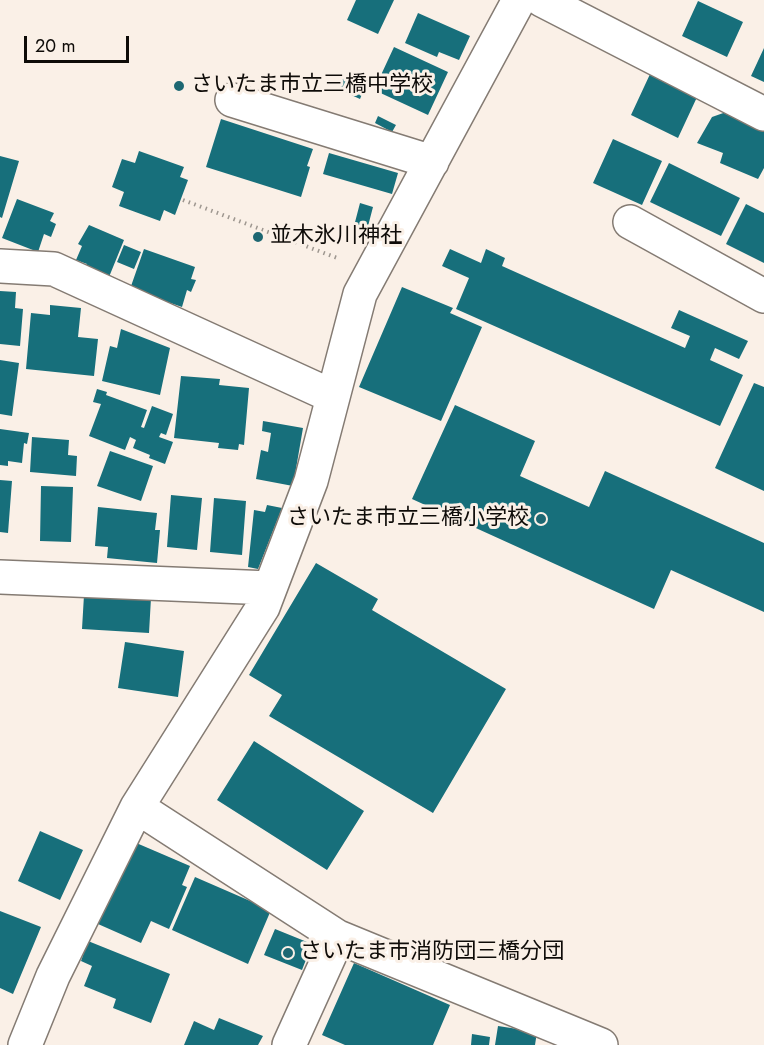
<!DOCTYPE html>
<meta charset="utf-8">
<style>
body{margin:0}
#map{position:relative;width:764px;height:1045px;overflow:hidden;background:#faf0e7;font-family:Jost,sans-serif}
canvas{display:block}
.scale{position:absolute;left:24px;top:36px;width:105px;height:27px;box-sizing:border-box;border:3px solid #0e0b08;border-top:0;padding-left:8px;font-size:18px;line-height:21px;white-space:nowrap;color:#0e0b08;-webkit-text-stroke:4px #faf0e7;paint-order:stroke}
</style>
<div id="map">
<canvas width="764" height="1045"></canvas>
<div class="scale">20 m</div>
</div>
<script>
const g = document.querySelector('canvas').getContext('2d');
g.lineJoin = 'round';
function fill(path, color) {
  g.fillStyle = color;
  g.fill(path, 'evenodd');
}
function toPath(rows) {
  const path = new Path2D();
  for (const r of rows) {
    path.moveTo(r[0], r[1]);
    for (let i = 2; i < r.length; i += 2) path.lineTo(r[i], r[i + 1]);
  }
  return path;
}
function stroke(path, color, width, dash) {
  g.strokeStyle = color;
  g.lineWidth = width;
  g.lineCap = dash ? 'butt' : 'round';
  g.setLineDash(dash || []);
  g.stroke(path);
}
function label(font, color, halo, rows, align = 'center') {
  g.font = font + ' Jost,"Noto Sans JP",sans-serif';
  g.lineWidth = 6;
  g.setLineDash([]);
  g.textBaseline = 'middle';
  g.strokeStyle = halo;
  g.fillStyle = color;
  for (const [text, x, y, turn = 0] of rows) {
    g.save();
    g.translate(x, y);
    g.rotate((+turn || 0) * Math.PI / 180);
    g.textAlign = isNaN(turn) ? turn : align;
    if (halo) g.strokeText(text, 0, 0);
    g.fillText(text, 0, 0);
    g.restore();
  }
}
fill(toPath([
 [356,0,394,0,378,34,347,20],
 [698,1,743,22,727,57,682,36],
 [418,13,470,36,459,60,439,52,437,57,405,43],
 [394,47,448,72,428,115,374,90],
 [764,48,764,82,751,76],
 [651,72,698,95,678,138,631,115],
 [344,77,365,87,360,99,338,89],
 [729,111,764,127,764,168,758,179,720,163,723,153,697,143,712,117],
 [378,116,396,125,392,132,375,123],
 [221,119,313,149,307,166,310,167,301,197,206,167],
 [613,139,662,161,642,205,593,183],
 [139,151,184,167,180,177,188,180,175,215,164,210,160,221,119,206,124,192,112,187,122,159,135,163],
 [329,153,398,173,392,194,323,174],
 [0,156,19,161,2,218,0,217],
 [669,163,740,198,721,236,650,202],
 [17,199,54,213,50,221,56,224,51,237,44,234,38,252,2,238],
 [360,203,373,207,367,230,354,226],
 [746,204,764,213,764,263,726,244],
 [89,225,124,240,109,277,85,267,87,264,76,260,82,246,78,244],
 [124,245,141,252,134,269,117,262],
 [144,249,195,267,191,279,196,280,191,292,187,290,182,307,130,289],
 [450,249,481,263,486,249,505,258,502,266,685,348,690,336,671,328,679,310,748,341,739,359,715,348,710,360,743,375,720,426,456,309,469,278,442,266],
 [402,287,453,308,450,313,482,327,441,421,359,387],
 [0,291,16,292,15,308,23,309,20,346,0,344],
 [50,305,81,308,78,337,98,339,94,376,26,369,31,313,50,315],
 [121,329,170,348,160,395,102,381,110,346,117,348],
 [0,360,19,363,12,416,0,414],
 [181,376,220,379,219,385,249,388,244,445,239,444,238,450,218,448,219,443,174,438],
 [754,383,764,387,764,491,715,468],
 [97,389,107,392,106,395,147,410,141,427,144,428,152,406,173,414,166,435,161,433,159,437,173,442,165,464,149,458,150,455,133,448,136,440,130,437,125,450,89,436,101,404,93,402],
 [455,405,535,441,520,476,589,507,605,471,764,543,764,612,671,570,654,609,412,499],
 [263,421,303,428,293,486,256,479,261,450,268,452,271,433,262,431],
 [0,429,29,433,27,444,24,443,22,463,8,461,8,466,0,465],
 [32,437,69,440,68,455,77,456,76,476,30,472],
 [110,451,153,466,141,501,97,486],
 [0,480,12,481,8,533,0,532],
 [41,486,73,487,71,542,40,541],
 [171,495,202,498,197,550,167,547],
 [214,498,246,501,242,555,210,552],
 [267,505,282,508,258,569,248,567,254,510,265,512],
 [98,507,157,513,155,530,160,530,157,563,107,558,108,547,95,546],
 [316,563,378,599,372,610,506,689,433,813,269,716,282,695,249,675],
 [84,595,151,598,149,633,82,629],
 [125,642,184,651,178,697,118,688],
 [254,741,364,811,327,870,217,800],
 [40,831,83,850,60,900,18,881],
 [134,842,190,866,182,885,187,887,169,929,151,921,141,943,98,924],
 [195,877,271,910,248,964,172,930],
 [0,911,41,927,13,994,0,988],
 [275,929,312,944,302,970,264,955],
 [88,941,170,974,151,1023,113,1008,116,999,84,986,92,966,81,961],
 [354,963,450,1005,433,1045,345,1045,322,1035],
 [219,1018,263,1036,258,1045,184,1045,194,1021,214,1030],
 [498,1026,537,1032,535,1045,495,1045],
 [472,1034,490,1037,489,1045,471,1045]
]), '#176f7b');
const minor = toPath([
 [542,0,764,114],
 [232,100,432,162],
 [630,222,764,296],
 [0,266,54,269,332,396],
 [0,577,270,588],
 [137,807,338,937,601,1045],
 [25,1045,53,976,137,807,263,607,311,481,360,294,519,0],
 [289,1045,338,937]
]);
stroke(minor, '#847b73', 36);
stroke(toPath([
 [183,200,340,259]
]), '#9e9790', 4, [1.5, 4.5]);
stroke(minor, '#fff', 33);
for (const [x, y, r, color] of [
 [179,86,6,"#1d6772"],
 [258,237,6,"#1d6772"],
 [541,519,6,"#1d6772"],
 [288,953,6,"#1d6772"]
]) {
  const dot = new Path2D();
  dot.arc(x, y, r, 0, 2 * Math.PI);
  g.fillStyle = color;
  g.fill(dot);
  stroke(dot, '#faf0e7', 2);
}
label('22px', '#0e0b08', '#faf0e7', [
 ["さいたま市立三橋中学校",191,86],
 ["並木氷川神社",270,237],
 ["さいたま市立三橋小学校",529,519,"right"],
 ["さいたま市消防団三橋分団",300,953]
], 'left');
</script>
